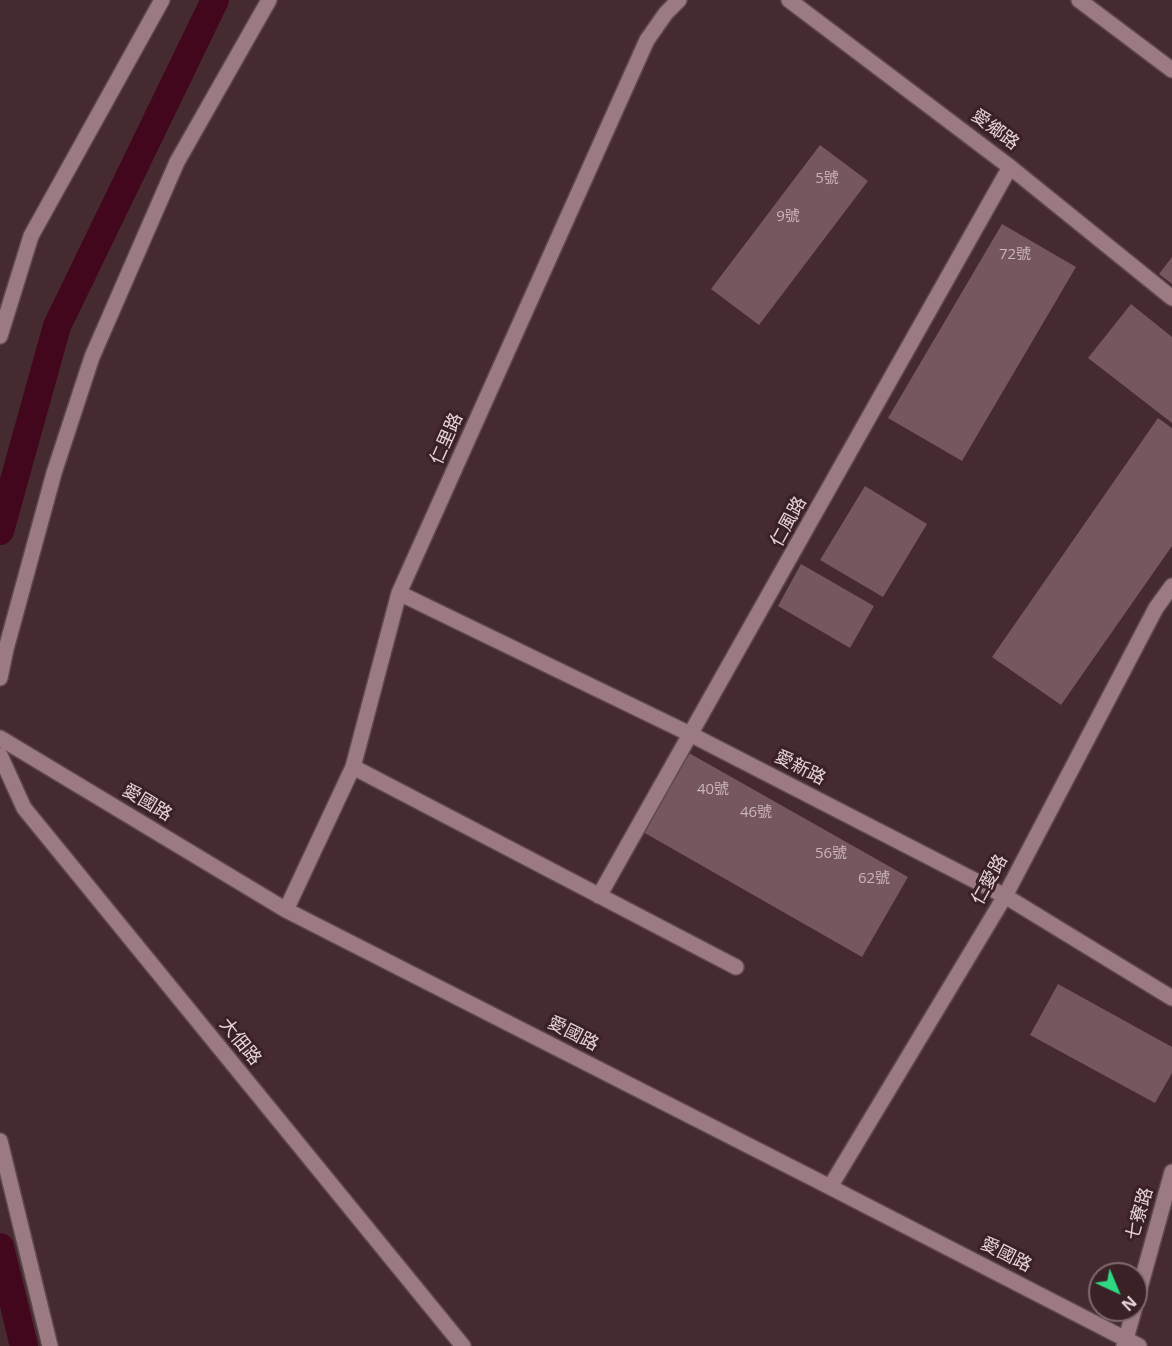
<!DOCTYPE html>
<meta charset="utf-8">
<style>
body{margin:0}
#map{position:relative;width:1172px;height:1346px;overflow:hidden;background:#452b30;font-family:"Open Sans",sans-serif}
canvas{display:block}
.north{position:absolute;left:1088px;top:1262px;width:60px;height:60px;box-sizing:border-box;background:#3a2126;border:2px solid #7f696d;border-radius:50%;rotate:136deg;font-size:16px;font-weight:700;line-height:24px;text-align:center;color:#e6d4d7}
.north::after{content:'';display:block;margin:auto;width:21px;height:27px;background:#2ed883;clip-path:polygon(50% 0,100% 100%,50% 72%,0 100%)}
</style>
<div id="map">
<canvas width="1172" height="1346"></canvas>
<div class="north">N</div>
</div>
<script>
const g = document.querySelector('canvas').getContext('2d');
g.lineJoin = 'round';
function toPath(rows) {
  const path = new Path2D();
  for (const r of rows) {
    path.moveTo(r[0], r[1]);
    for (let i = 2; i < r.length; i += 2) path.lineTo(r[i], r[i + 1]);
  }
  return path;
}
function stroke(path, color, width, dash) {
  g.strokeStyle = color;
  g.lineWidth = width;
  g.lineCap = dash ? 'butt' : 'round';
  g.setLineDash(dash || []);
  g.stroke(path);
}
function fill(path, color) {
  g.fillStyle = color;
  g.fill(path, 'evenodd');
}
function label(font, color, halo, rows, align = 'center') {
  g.font = font + ' "Open Sans","Noto Sans TC",sans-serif';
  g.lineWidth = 6;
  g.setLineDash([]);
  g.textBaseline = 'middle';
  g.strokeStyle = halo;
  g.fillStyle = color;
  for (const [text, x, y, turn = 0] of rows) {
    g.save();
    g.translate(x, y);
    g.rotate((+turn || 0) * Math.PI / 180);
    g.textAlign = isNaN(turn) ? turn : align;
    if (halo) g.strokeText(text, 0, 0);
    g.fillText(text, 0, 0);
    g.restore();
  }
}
stroke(toPath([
 [0,531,57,326,215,0],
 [0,1247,24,1346]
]), '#43071d', 28);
fill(toPath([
 [820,145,868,181,759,325,711,289],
 [1002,224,1076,267,962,461,888,418],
 [1172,257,1172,284,1159,274],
 [1131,304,1172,337,1172,423,1088,358],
 [1158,418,1172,428,1172,546,1061,705,992,657],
 [865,486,927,524,883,597,820,560],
 [801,564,874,606,850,648,778,606],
 [689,753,908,877,862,957,643,832],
 [1058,984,1172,1047,1172,1073,1155,1103,1030,1035]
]), '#75575d');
const minor = toPath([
 [789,0,1010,167,1172,298],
 [1079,0,1172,70],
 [0,336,31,236,162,0],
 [399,593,690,734,1005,896,1172,998],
 [0,678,6,649,54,473,92,357,177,162,269,0],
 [0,738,286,910,830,1187,1139,1346],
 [0,755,24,808,463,1346],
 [353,767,736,967],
 [599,896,1010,167],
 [286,910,353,767,399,593,647,40,666,13,679,0],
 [0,1141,50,1346],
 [830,1187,1005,896,1156,608,1172,586],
 [1136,1302,1172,1172],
 [1124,1346,1134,1310]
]);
stroke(minor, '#5f494d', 18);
stroke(minor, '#9b7b81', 15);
label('15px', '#cab5b8', null, [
 ["5號",827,179],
 ["9號",788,217],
 ["72號",1015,255],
 ["40號",713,790],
 ["46號",756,813],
 ["56號",831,854],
 ["62號",874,879]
]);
label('18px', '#e6d4d7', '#3a2126', [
 ["愛鄉路",995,130,37],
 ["仁里路",447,439,-66],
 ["仁風路",789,522,-61],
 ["愛新路",800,768,27],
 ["愛國路",147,803,31],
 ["仁愛路",990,880,-61],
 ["愛國路",573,1034,27],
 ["大佃路",240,1042,51],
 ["七寮路",1140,1214,-74],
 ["愛國路",1006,1255,27]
]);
</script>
